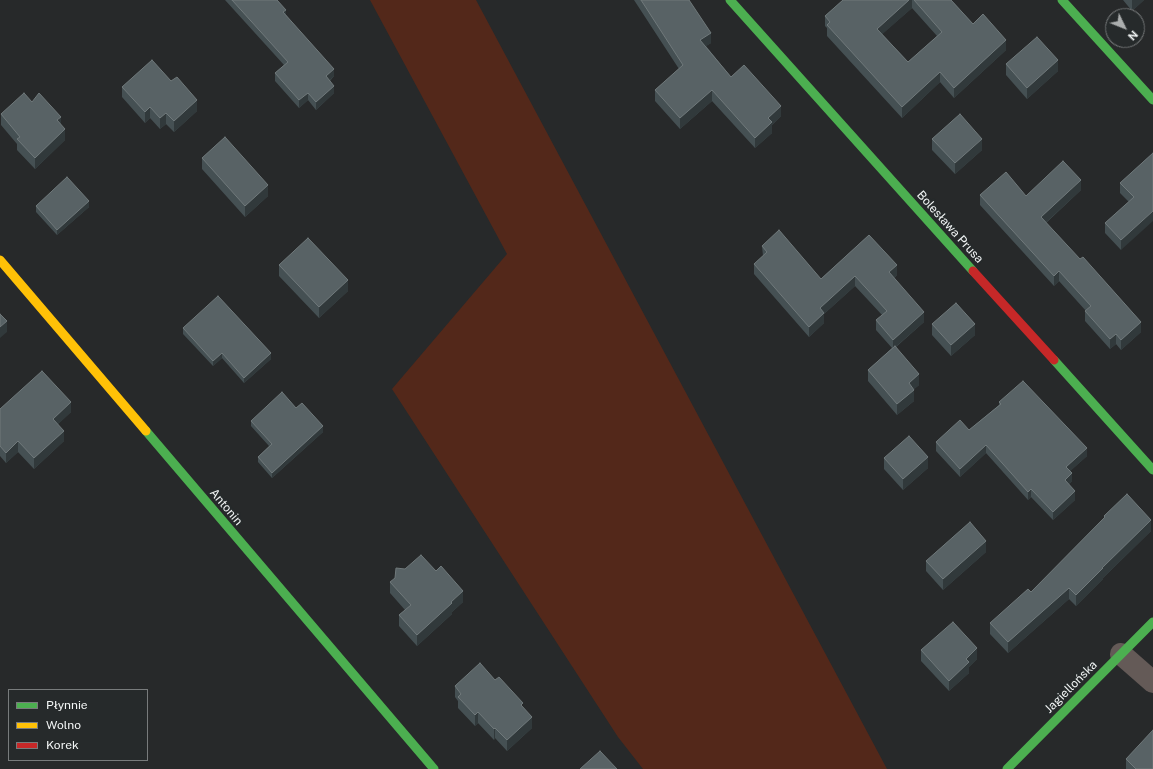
<!DOCTYPE html>
<meta charset="utf-8">
<style>
body{margin:0}
#map{position:relative;width:1153px;height:769px;overflow:hidden;background:#27292a;font-family:"Public Sans",sans-serif}
canvas{display:block}
.legend{position:absolute;left:8px;top:689px;width:140px;height:72px;box-sizing:border-box;background:#262a2b;border:1px solid #787b7c;margin:0;padding:5px 7px;list-style:none;font-size:12px;color:#f2f5f5}
.legend li{display:flex;align-items:center;gap:8px;height:20px}
.legend b{width:20px;border:1px solid #787b7c}
.north{position:absolute;left:1105px;top:8px;width:40px;height:40px;box-sizing:border-box;background:#262a2b;border:1px solid #787b7c;border-radius:50%;rotate:133deg;font-size:11px;font-weight:700;line-height:16px;text-align:center;color:#f2f5f5}
.north::after{content:'';display:block;margin:auto;width:14px;height:18px;background:#abaeae;clip-path:polygon(50% 0,100% 100%,50% 72%,0 100%)}
</style>
<div id="map">
<canvas width="1153" height="769"></canvas>
<ul class="legend">
<li><b style="height:5px;background:#4caf50"></b>Płynnie</li>
<li><b style="height:5px;background:#ffc107"></b>Wolno</li>
<li><b style="height:5px;background:#c62828"></b>Korek</li>
</ul>
<div class="north">N</div>
</div>
<script>
const g = document.querySelector('canvas').getContext('2d');
g.lineJoin = 'round';
function fill(path, color) {
  g.fillStyle = color;
  g.fill(path, 'evenodd');
}
function toPath(rows) {
  const path = new Path2D();
  for (const r of rows) {
    path.moveTo(r[0], r[1]);
    for (let i = 2; i < r.length; i += 2) path.lineTo(r[i], r[i + 1]);
  }
  return path;
}
function stroke(path, color, width, dash) {
  g.strokeStyle = color;
  g.lineWidth = width;
  g.lineCap = dash ? 'butt' : 'round';
  g.setLineDash(dash || []);
  g.stroke(path);
}
function label(font, color, halo, rows, align = 'center') {
  g.font = font + ' "Public Sans",sans-serif';
  g.lineWidth = 4;
  g.setLineDash([]);
  g.textBaseline = 'middle';
  g.strokeStyle = halo;
  g.fillStyle = color;
  for (const [text, x, y, turn = 0] of rows) {
    g.save();
    g.translate(x, y);
    g.rotate((+turn || 0) * Math.PI / 180);
    g.textAlign = isNaN(turn) ? turn : align;
    if (halo) g.strokeText(text, 0, 0);
    g.fillText(text, 0, 0);
    g.restore();
  }
}
fill(toPath([
 [370,0,476,0,887,769,643,769,618,737,392,389,507,254]
]), '#53281a');
stroke(toPath([
 [1121,654,1153,682]
]), '#645a57', 22);
stroke(toPath([
 [730,0,973,271],
 [1062,0,1153,100],
 [1054,360,1153,470],
 [146,431,434,769],
 [1007,769,1153,622]
]), '#4caf50', 9);
stroke(toPath([
 [0,260,146,431]
]), '#ffc107', 9);
stroke(toPath([
 [973,271,1054,360]
]), '#c62828', 9);
fill(toPath([
 [225,0,277,0,286,15,334,76,330,81,334,93,316,110,308,100,299,108,275,81,275,73,284,65],
 [634,0,689,0,711,43,706,46,731,77,781,116,772,125,772,133,755,148,712,101,680,129,655,101,655,90,679,69],
 [843,0,951,0,973,24,1006,50,954,98,940,82,902,118,827,36,827,28,825,26,825,16],
 [912,8,937,36,908,62,882,34],
 [1123,0,1144,0,1132,11],
 [1006,64,1058,71,1027,99,1006,75],
 [122,87,197,111,174,132,166,124,160,129,150,118,145,123,122,97],
 [32,102,61,125,65,140,35,169,17,150,17,144,1,125,1,114],
 [932,139,982,150,955,174,932,150],
 [1153,153,1121,250,1105,233,1105,223,1129,202,1120,193,1120,183],
 [202,158,268,196,245,217,202,169],
 [1081,190,1046,223,1141,332,1121,350,1116,344,1110,349,1085,321,1085,311,1086,311,1059,281,1054,286,980,205,980,195,1026,196],
 [36,206,89,207,57,235,36,212],
 [869,235,897,275,894,278,924,322,896,347,919,385,914,389,914,401,897,415,868,381,868,370,892,348,876,330,876,320,882,315,855,286,824,314,824,323,809,337,754,274,754,264,763,256,762,246,821,279],
 [279,265,348,291,319,318,279,276],
 [932,324,975,335,951,356,932,335],
 [183,328,271,359,244,383,222,358,213,366,183,334],
 [999,402,1087,456,1070,471,1072,481,1069,484,1075,500,1053,520,1031,497,1028,500,986,453,960,477,936,451,936,442,969,430,999,405],
 [296,408,323,432,272,478,258,462,258,457,269,446,251,426,251,421],
 [0,409,71,412,58,424,64,441,34,469,18,452,6,463,0,456],
 [884,458,928,468,903,490,884,469],
 [1104,516,1151,531,1103,578,1103,579,1076,606,1069,599,1008,653,990,634,990,623,1031,592,1104,519],
 [986,552,943,590,926,571,926,561],
 [390,582,463,602,452,612,452,614,417,646,399,626,399,615,405,610,390,593],
 [921,650,977,659,969,667,969,673,949,691,921,661],
 [455,686,523,707,532,728,507,751,495,738,494,740,478,723,475,726,458,708,458,701,455,697],
 [1126,759,1153,769,1126,769]
]), '#455053');
fill(toPath([
 [909,0,912,0,912,8,877,39,877,29],
 [1132,0,1144,0,1132,11],
 [286,10,286,17,283,12],
 [711,33,711,43,700,50,700,40],
 [1006,40,1006,50,954,98,954,88],
 [1058,60,1058,71,1027,99,1027,88],
 [334,69,334,76,326,84,326,76],
 [940,72,940,82,902,118,902,107],
 [334,86,334,93,316,110,316,102],
 [712,90,712,101,680,129,680,118],
 [308,93,308,100,299,108,299,100],
 [197,100,197,111,174,132,174,121],
 [781,106,781,116,772,125,772,133,755,148,755,138,768,118],
 [150,107,150,118,145,123,145,112],
 [166,113,166,124,160,129,160,118],
 [61,117,61,128,57,120],
 [65,129,65,140,35,169,35,158],
 [982,139,982,150,955,174,955,163],
 [1081,180,1081,190,1041,227,1041,217],
 [268,185,268,196,245,217,245,206],
 [89,201,89,207,57,235,57,230],
 [1153,211,1153,221,1121,250,1121,240],
 [897,265,897,275,889,282,889,272],
 [1059,271,1059,281,1054,286,1054,276],
 [855,276,855,286,824,314,824,323,809,337,809,327,820,308],
 [348,280,348,291,319,318,319,307],
 [924,312,924,322,893,349,893,340],
 [7,321,7,332,0,338,0,327],
 [1141,322,1141,332,1121,350,1121,340],
 [975,324,975,335,951,356,951,345],
 [1116,334,1116,344,1110,349,1110,339],
 [222,353,222,358,213,366,213,361],
 [271,353,271,359,244,383,244,378],
 [919,374,919,385,909,394,909,383],
 [914,390,914,401,897,415,897,404],
 [71,402,71,412,53,429,53,419],
 [323,426,323,432,272,478,272,473],
 [64,431,64,441,34,469,34,458],
 [18,441,18,452,6,463,6,453],
 [986,445,986,453,960,477,960,469],
 [1087,448,1087,456,1066,475,1066,467],
 [928,457,928,468,903,490,903,479],
 [1072,473,1072,481,1065,488,1065,480],
 [1031,489,1031,497,1028,500,1028,492],
 [1075,491,1075,500,1053,520,1053,512],
 [1151,520,1151,531,1103,578,1103,579,1076,606,1076,595,1102,568],
 [986,541,986,552,943,590,943,579],
 [1069,588,1069,599,1008,653,1008,642],
 [463,591,463,602,452,612,452,614,417,646,417,635],
 [977,648,977,659,969,667,969,673,949,691,949,681,966,659],
 [478,712,478,723,475,726,475,715],
 [532,717,532,728,507,751,507,740],
 [495,728,495,738,494,740,494,729]
]), '#31393b');
const building = toPath([
 [232,0,277,0,286,10,283,12,334,69,326,76,334,86,316,102,308,93,299,100,275,73,288,62,232,0],
 [641,0,689,0,711,33,700,40,731,77,744,65,781,106,768,118,772,122,755,138,712,90,680,118,655,90,683,65,641,0],
 [843,0,909,0,877,29,908,62,942,32,914,0,951,0,973,24,983,14,1006,40,954,88,940,72,902,107,827,25,830,22,825,16,843,0],
 [1037,37,1058,60,1027,88,1006,64,1037,37],
 [152,60,171,81,177,77,197,100,174,121,166,113,160,118,150,107,145,112,122,87,152,60],
 [24,93,32,102,39,93,61,117,57,120,65,129,35,158,17,139,20,137,1,114,24,93],
 [960,114,982,139,955,163,932,139,960,114],
 [225,137,268,185,245,206,202,158,225,137],
 [1153,153,1153,211,1121,240,1105,223,1134,197,1120,183,1153,153],
 [1063,161,1081,180,1041,217,1080,259,1083,257,1141,322,1121,340,1116,334,1110,339,1085,311,1091,306,1059,271,1054,276,980,195,1006,172,1026,196,1063,161],
 [67,177,89,201,57,230,36,206,67,177],
 [779,230,821,279,869,235,897,265,889,272,924,312,893,340,876,320,887,311,855,276,820,308,824,313,809,327,754,264,767,252,762,246,779,230],
 [308,238,348,280,319,307,279,265,308,238],
 [218,296,271,353,244,378,222,353,213,361,183,328,218,296],
 [956,303,975,324,951,345,932,324,956,303],
 [0,314,7,321,0,327,0,314],
 [895,346,919,374,909,383,914,390,897,404,868,370,895,346],
 [42,371,71,402,53,419,64,431,34,458,18,441,6,453,0,446,0,409,42,371],
 [1023,381,1087,448,1066,467,1072,473,1065,480,1075,491,1053,512,1031,489,1028,492,986,445,960,469,936,442,960,420,969,430,1001,404,999,402,1023,381],
 [282,392,296,408,302,403,323,426,272,473,258,457,272,444,251,421,282,392],
 [909,436,928,457,903,479,884,458,909,436],
 [1127,494,1151,520,1102,568,1103,568,1076,595,1069,588,1008,642,990,623,1028,589,1031,592,1105,517,1104,516,1127,494],
 [970,522,986,541,943,579,926,561,970,522],
 [421,555,436,571,441,566,463,591,451,602,452,603,417,635,399,615,411,605,390,582,395,578,396,568,405,569,421,555],
 [953,622,977,648,966,659,969,662,949,681,921,650,953,622],
 [480,663,495,680,499,677,523,703,521,705,532,717,507,740,495,728,494,729,478,712,475,715,458,697,461,694,455,686,480,663],
 [1153,730,1153,769,1136,769,1126,759,1153,730],
 [600,751,617,769,580,769,600,751]
]);
fill(building, '#586265');
stroke(building, '#70797b', 1);
label('12px', '#f2f5f5', '#262a2b', [
 ["Bolesława Prusa",950,227,48],
 ["Antonin",226,507,50],
 ["Jagiellońska",1071,687,-45]
]);
</script>
